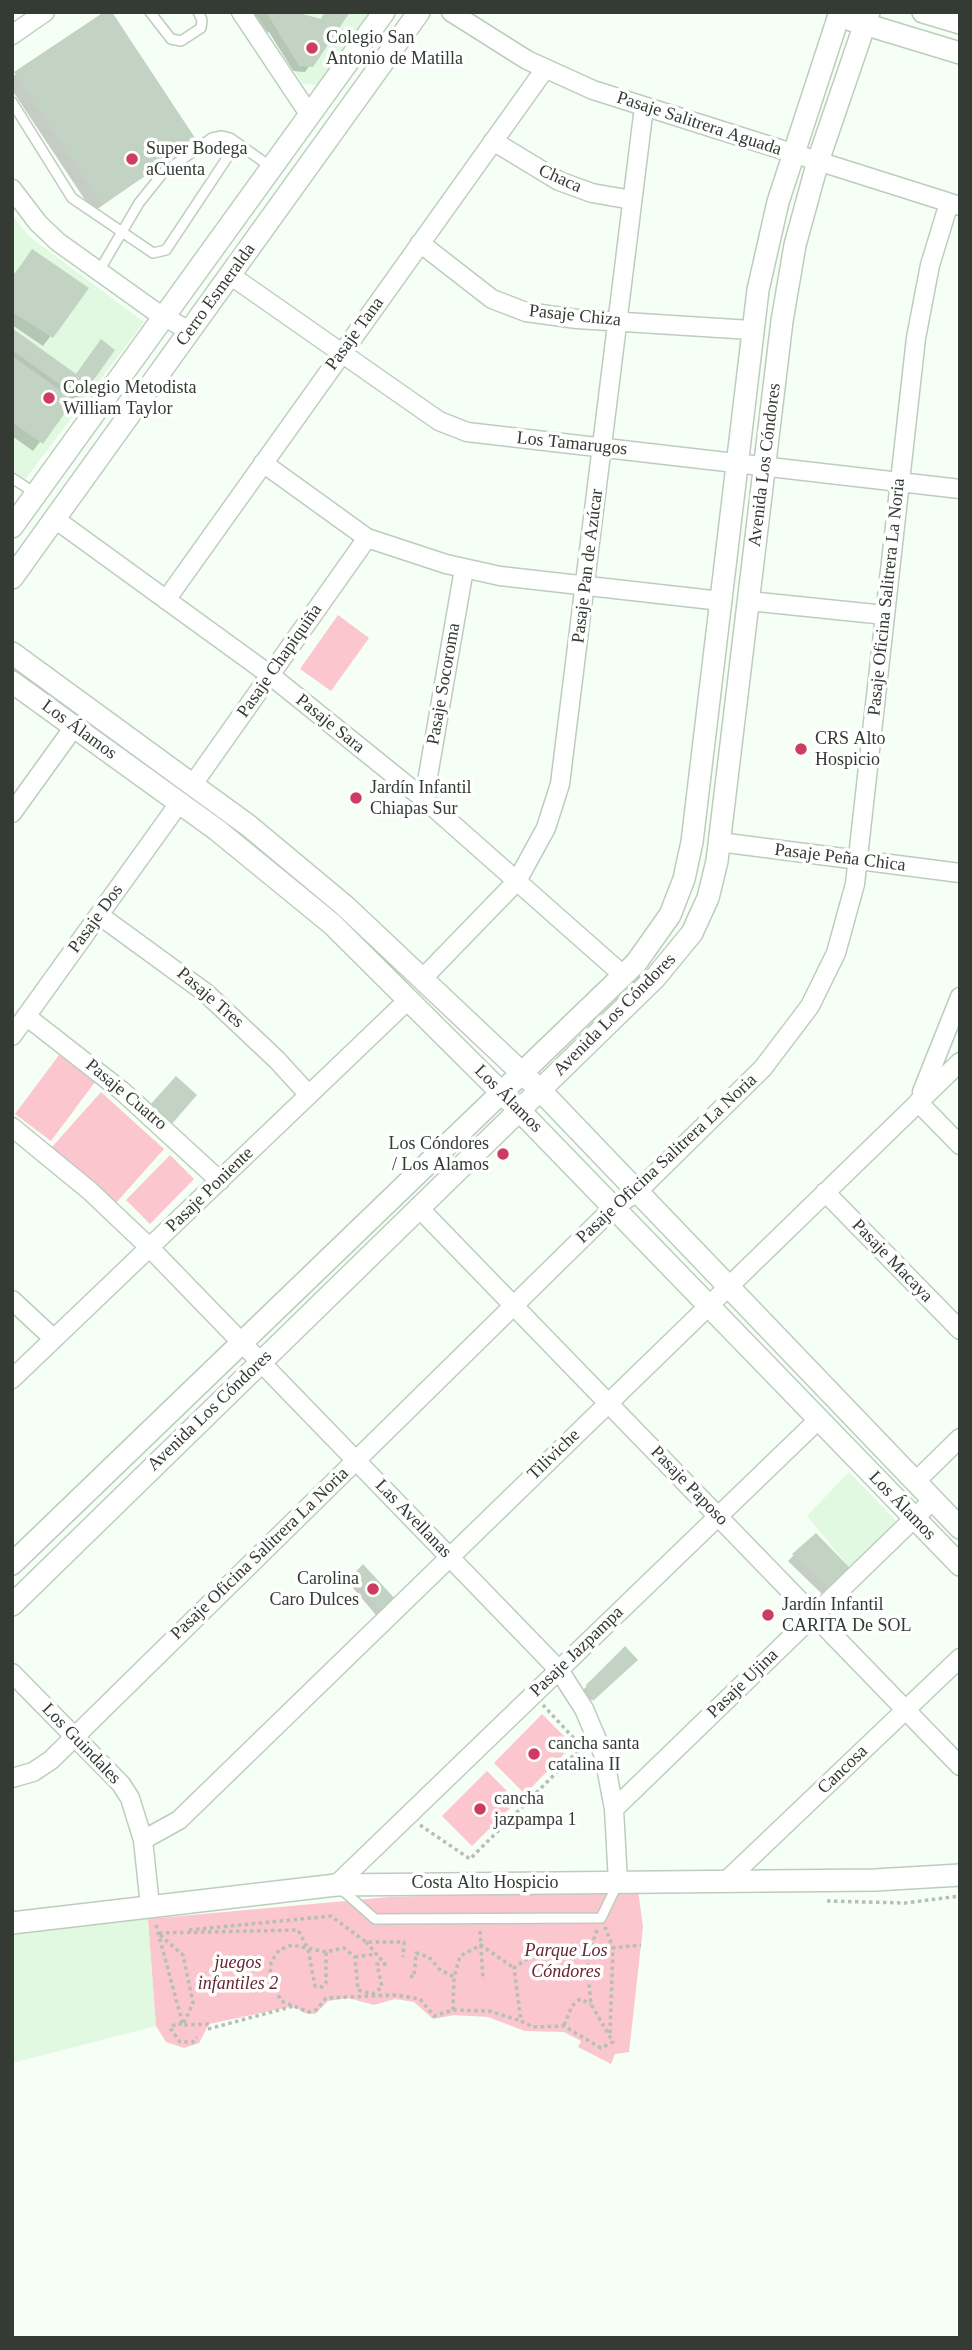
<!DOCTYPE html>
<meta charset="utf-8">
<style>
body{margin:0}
#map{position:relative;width:972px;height:2350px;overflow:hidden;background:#f5fff5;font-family:Georgia,serif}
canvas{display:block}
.frame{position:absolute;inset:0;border:14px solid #343a34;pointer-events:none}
</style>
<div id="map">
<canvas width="972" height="2350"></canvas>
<div class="frame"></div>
</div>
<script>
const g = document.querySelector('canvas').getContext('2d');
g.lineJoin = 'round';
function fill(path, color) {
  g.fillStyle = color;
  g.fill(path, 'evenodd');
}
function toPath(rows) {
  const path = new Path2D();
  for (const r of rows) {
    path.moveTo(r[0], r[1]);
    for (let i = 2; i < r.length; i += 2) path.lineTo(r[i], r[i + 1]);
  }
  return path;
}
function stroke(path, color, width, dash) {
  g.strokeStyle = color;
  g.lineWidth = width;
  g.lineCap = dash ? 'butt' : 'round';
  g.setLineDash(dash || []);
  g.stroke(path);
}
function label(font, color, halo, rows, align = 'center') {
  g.font = font + ' Georgia,serif';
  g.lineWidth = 7;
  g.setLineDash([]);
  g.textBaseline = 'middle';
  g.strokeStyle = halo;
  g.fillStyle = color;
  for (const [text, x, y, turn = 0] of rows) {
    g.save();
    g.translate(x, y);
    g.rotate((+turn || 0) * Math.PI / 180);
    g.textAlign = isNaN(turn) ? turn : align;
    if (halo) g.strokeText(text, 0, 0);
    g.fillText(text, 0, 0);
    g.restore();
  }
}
fill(toPath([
 [255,12,370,12,319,85,303,84],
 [12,215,30,237,144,322,23,482,12,474],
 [849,1472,899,1524,850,1568,807,1516],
 [148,1919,156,2026,12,2063,12,1934]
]), '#e1f8e1');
fill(toPath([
 [338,615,369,638,331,691,300,669],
 [59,1055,95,1082,51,1141,15,1114],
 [101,1092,164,1149,115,1204,52,1147],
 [170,1155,194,1179,150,1224,126,1200],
 [542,1714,573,1745,525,1794,494,1763],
 [487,1771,517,1801,472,1846,442,1816],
 [638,1890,643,1927,629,2052,615,2054,611,2064,578,2047,581,2041,564,2032,525,2031,488,2017,454,2015,433,2019,414,2002,395,1999,374,2005,348,1998,328,2001,315,2014,304,2013,294,2006,209,2024,199,2043,184,2048,166,2042,156,2026,148,1919,389,1897]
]), '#fbc6cd');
fill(toPath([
 [107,12,195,141,93,212,12,90,12,77],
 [253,12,293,12,320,21,325,12,349,12,305,72,293,71,269,32,266,33],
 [32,251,87,288,43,346,12,325,12,277],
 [12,330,75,376,113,350,78,398,72,404,70,402,33,451,12,436],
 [794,1555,848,1568,822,1594,788,1561],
 [363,1566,391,1604,376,1615,348,1582],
 [625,1648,636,1660,589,1702,583,1690]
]), '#0003');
fill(toPath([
 [104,12,112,12,197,141,102,205,14,72],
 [266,12,295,12,321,19,326,12,350,12,313,67,299,66],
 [32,249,89,288,53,338,12,312,12,278],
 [12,328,76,374,101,339,115,350,80,399,12,350],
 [12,356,74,400,43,444,12,422],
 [176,1076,197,1095,171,1125,149,1106],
 [816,1533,850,1568,829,1589,792,1554],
 [363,1564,397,1601,381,1612,351,1577],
 [625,1646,638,1660,593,1701,586,1685]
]), '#c3d3c3');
const service = toPath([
 [150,12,171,39,181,41,201,28,202,20,198,12],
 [12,102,72,198,153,253,166,250,237,143],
 [99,271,139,203,163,173,212,138,222,136,230,138,271,167],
 [12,478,35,493],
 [340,1888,375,1919,601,1918,618,1883]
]);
const minor = toPath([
 [241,12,309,114],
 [451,12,527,60,593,90,960,206],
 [12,35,45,12],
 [493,141,559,181,592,193,632,200],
 [12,189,38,223,58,242,153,310,189,331],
 [420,243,492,299,526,312,577,319,751,330],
 [230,275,439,421,467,432,960,489],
 [263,463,367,538,446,564,500,576,721,601],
 [55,519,270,675,424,799,623,975],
 [166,600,545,69],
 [749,601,885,615],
 [193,784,367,538],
 [424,799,464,569],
 [12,813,74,727],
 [719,842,960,873],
 [99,915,206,993,277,1060,309,1095],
 [423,978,517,881,546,828,560,784,644,107],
 [26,1016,122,1091,220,1181],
 [12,1036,180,802],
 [922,1092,960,997],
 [918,1102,960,1145],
 [12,1127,90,1191,150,1248,559,1670,584,1709,604,1756,614,1809,618,1882],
 [825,1192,960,1330],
 [418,1207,960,1766],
 [12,1300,54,1339],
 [12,1379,408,1000],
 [915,1482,960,1438],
 [12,1673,121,1784,130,1798,143,1840,150,1906],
 [12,1778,33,1772,51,1760,613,1208,637,1192,763,1068,810,1006,836,953,855,884,916,338,930,265,949,203],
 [614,1809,933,1500],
 [143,1840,179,1820,960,1062],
 [726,1881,960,1658],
 [336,1885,818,1420]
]);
const tertiary = toPath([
 [923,12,960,23],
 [851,20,960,53],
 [12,527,384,12],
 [12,578,419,12],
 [12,653,249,826,345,906,540,1090,960,1528],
 [12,682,217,830,332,924,519,1110,960,1565],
 [12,1564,636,963,670,915,684,879,692,842,758,290,778,202,840,12],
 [12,1605,655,978,692,933,708,898,717,861,782,321,795,245,818,161,869,12],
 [12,1923,336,1885,875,1880,960,1875]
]);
stroke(service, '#bdcdbd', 12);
stroke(minor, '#bdcdbd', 21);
stroke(tertiary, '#bdcdbd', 24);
stroke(toPath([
 [420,1825,470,1859,582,1747,543,1705],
 [827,1901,905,1903,960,1896],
 [156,1925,183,2025,177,2023,170,2028,180,2042,193,2042,197,2037],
 [189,1930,331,1916,366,1942,404,1942,403,1957],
 [597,1930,591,1947,587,1963,591,2004,613,2042,601,2048,564,2026,533,2027,521,2021,514,1968,544,1947,591,1947,613,1948,605,1927],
 [480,1931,483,1980],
 [159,1933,298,1930,308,1949,315,1986,322,1987,326,1983,326,1952,344,1948,355,1957,358,1990,373,1994,382,1987,377,1964,385,1964,366,1942],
 [160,1935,183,1955,193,2003,183,2025,209,2024],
 [326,1952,292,1945,279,1950,271,1962,270,1976,281,2001,309,2012,316,2010,326,1998,396,1995,420,1999,434,2016,453,2010,489,2011,521,2021],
 [355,1957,377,1954],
 [410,1976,414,1977,416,1953,429,1957,439,1969,454,1977,460,1956,481,1945,514,1968],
 [453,2010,454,1977],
 [564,2025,572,2006,580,1999,591,2004],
 [208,2029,294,2006],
 [610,2033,613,1948,641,1945]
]), '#b6bfb6', 3.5, [3.5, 3.5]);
stroke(service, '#fff', 9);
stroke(minor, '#fff', 18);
stroke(tertiary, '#fff', 21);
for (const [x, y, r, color] of [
 [312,48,7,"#cc3d61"],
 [132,159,7,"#cc3d61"],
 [49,398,7,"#cc3d61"],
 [801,749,7,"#cc3d61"],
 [356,798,7,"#cc3d61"],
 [503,1154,7,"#cc3d61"],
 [373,1589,7,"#cc3d61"],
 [768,1615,7,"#cc3d61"],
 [534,1754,7,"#cc3d61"],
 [480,1809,7,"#cc3d61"]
]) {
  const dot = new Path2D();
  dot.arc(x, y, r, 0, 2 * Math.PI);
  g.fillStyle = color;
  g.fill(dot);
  stroke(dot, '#fff', 2.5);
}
label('18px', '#343a34', '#fff', [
 ["Colegio San",326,38],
 ["Antonio de Matilla",326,59],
 ["Super Bodega",146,149],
 ["aCuenta",146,170],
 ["Colegio Metodista",63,388],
 ["William Taylor",63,409],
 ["CRS Alto",815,739],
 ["Hospicio",815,760],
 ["Jardín Infantil",370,788],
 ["Chiapas Sur",370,809],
 ["Los Cóndores",489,1144,"right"],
 ["/ Los Alamos",489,1165,"right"],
 ["Carolina",359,1579,"right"],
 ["Caro Dulces",359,1600,"right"],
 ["Jardín Infantil",782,1605],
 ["CARITA De SOL",782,1626],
 ["cancha santa",548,1744],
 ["catalina II",548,1765],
 ["cancha",494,1799],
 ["jazpampa 1",494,1820]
], 'left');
label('18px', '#343a34', '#fff', [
 ["Pasaje Salitrera Aguada",699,124,18],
 ["Chaca",560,179,24],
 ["Cerro Esmeralda",216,295,-54],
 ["Pasaje Chiza",575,316,6],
 ["Pasaje Tana",355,334,-54],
 ["Los Tamarugos",572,444,6],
 ["Avenida Los Cóndores",765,465,-83],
 ["Pasaje Pan de Azúcar",588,566,-83],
 ["Pasaje Oficina Salitrera La Noria",887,597,-84],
 ["Pasaje Chapiquiña",280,661,-55],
 ["Pasaje Socoroma",444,684,-80],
 ["Pasaje Sara",330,724,39],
 ["Los Álamos",79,730,36],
 ["Pasaje Peña Chica",840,858,7],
 ["Pasaje Dos",96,919,-54],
 ["Pasaje Tres",210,998,41],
 ["Avenida Los Cóndores",615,1015,-45],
 ["Pasaje Cuatro",126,1095,40],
 ["Los Álamos",508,1099,45],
 ["Pasaje Oficina Salitrera La Noria",667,1159,-43],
 ["Pasaje Poniente",210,1190,-44],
 ["Pasaje Macaya",892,1261,46],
 ["Avenida Los Cóndores",210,1411,-44],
 ["Tiliviche",554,1455,-44],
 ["Pasaje Paposo",689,1486,46],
 ["Los Álamos",902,1506,46],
 ["Las Avellanas",413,1519,46],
 ["Pasaje Oficina Salitrera La Noria",260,1554,-44],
 ["Pasaje Jazpampa",577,1652,-44],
 ["Pasaje Ujina",743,1684,-44],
 ["Los Guindales",81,1744,46],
 ["Cancosa",843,1770,-44],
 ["Costa Alto Hospicio",485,1883]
]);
label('italic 18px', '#682433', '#fff', [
 ["Parque Los",566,1951],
 ["Cóndores",566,1972],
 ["juegos",238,1963],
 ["infantiles 2",238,1984]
]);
</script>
